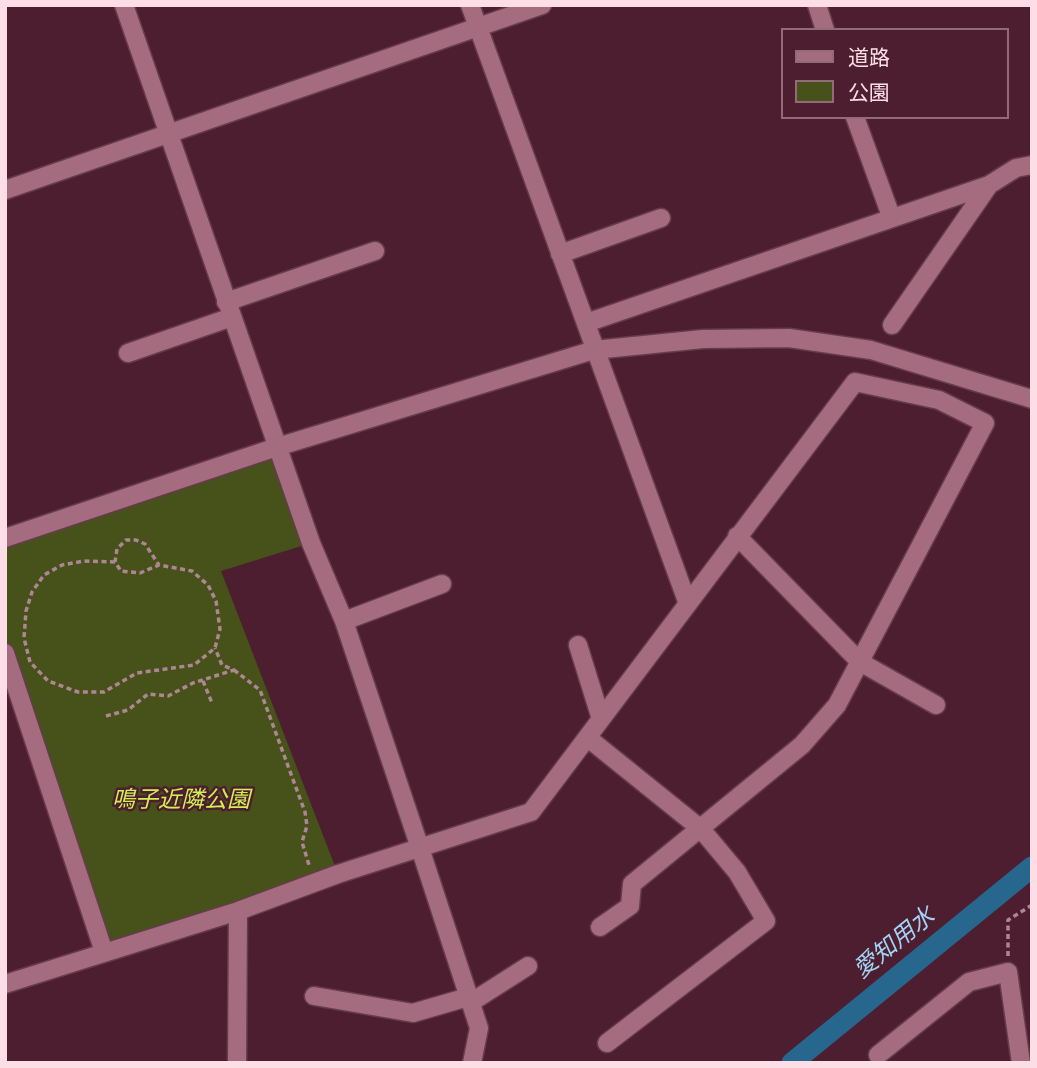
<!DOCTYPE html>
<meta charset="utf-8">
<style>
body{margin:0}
#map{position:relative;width:1037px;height:1068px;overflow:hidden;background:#4d1e2f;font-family:"Source Serif 4","Noto Sans JP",serif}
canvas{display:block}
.frame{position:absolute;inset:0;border:7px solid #fddde6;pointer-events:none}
.legend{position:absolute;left:781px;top:28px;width:228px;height:91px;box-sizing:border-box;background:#4d1e2f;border:2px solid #936a78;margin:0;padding:9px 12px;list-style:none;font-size:21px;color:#fddde6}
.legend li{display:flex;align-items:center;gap:14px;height:35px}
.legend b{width:35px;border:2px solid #936a78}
</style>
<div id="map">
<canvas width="1037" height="1068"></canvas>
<div class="frame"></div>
<ul class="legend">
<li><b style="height:9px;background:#a46c7e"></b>道路</li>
<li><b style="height:19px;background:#47511a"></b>公園</li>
</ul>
</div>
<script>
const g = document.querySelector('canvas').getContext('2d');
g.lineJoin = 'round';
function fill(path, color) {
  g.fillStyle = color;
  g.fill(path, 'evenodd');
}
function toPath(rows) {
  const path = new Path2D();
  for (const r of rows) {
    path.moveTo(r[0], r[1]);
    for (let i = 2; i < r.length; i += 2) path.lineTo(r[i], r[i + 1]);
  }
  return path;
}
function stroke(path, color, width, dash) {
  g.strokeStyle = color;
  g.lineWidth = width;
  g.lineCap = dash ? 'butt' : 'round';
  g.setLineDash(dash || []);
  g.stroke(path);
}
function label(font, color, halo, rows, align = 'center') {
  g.font = font + ' "Source Serif 4","Noto Sans JP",serif';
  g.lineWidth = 5;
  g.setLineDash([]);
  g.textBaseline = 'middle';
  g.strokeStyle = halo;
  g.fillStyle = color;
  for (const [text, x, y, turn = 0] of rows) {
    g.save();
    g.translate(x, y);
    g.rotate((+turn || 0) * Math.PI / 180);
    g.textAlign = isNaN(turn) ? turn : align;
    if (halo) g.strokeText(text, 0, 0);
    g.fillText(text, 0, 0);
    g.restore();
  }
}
fill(toPath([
 [277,447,311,543,221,571,338,874,104,952,5,653,5,538]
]), '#47511a');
stroke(toPath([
 [792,1063,1032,867]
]), '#27678e', 21);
const minor = toPath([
 [124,5,311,543,344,621,420,848,479,1028,472,1063],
 [470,5,688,604],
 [817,5,825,30],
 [855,117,891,216],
 [5,190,542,5],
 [560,254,661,218],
 [226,302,375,251],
 [586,323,989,185,1016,168,1032,165],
 [892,325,989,185],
 [128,353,232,317],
 [737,536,860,662,936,705],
 [344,621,442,584],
 [578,645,601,719],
 [5,653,104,952],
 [588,738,701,829,737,872,766,921,607,1043],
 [5,984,238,911,338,874,531,812,855,382,939,400,985,423,837,705,802,745,632,884,630,906,600,927],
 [314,996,413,1013,468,997],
 [470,1003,528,966],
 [878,1055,969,982,1008,972,1021,1063],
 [237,1063,238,911]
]);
const tertiary = toPath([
 [5,538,277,447,594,350,703,339,789,338,871,350,1032,399]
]);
stroke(minor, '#663c4d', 21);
stroke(tertiary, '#663c4d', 21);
stroke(toPath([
 [115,562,84,561,62,565,44,575,32,592,26,611,24,638,30,662,48,681,78,692,104,692,137,673,194,665,215,648,220,629,216,601,208,585,192,571,159,565,140,573,121,571,115,562,117,549,126,540,136,540,145,544,159,565],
 [234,670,260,690,305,812,307,826,302,842,309,865],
 [203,681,212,703],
 [106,716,128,710,148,694,168,696,193,683,234,670,222,665,215,648],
 [1008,956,1008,920,1032,905]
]), '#ac8692', 3.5, [5, 3.5]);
stroke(minor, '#a46c7e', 18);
stroke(tertiary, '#a46c7e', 18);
label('italic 23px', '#d2ef52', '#4d1e2f', [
 ["鳴子近隣公園",181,801]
]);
label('italic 24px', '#a1d3f6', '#4d1e2f', [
 ["愛知用水",895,944,-39]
]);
</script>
